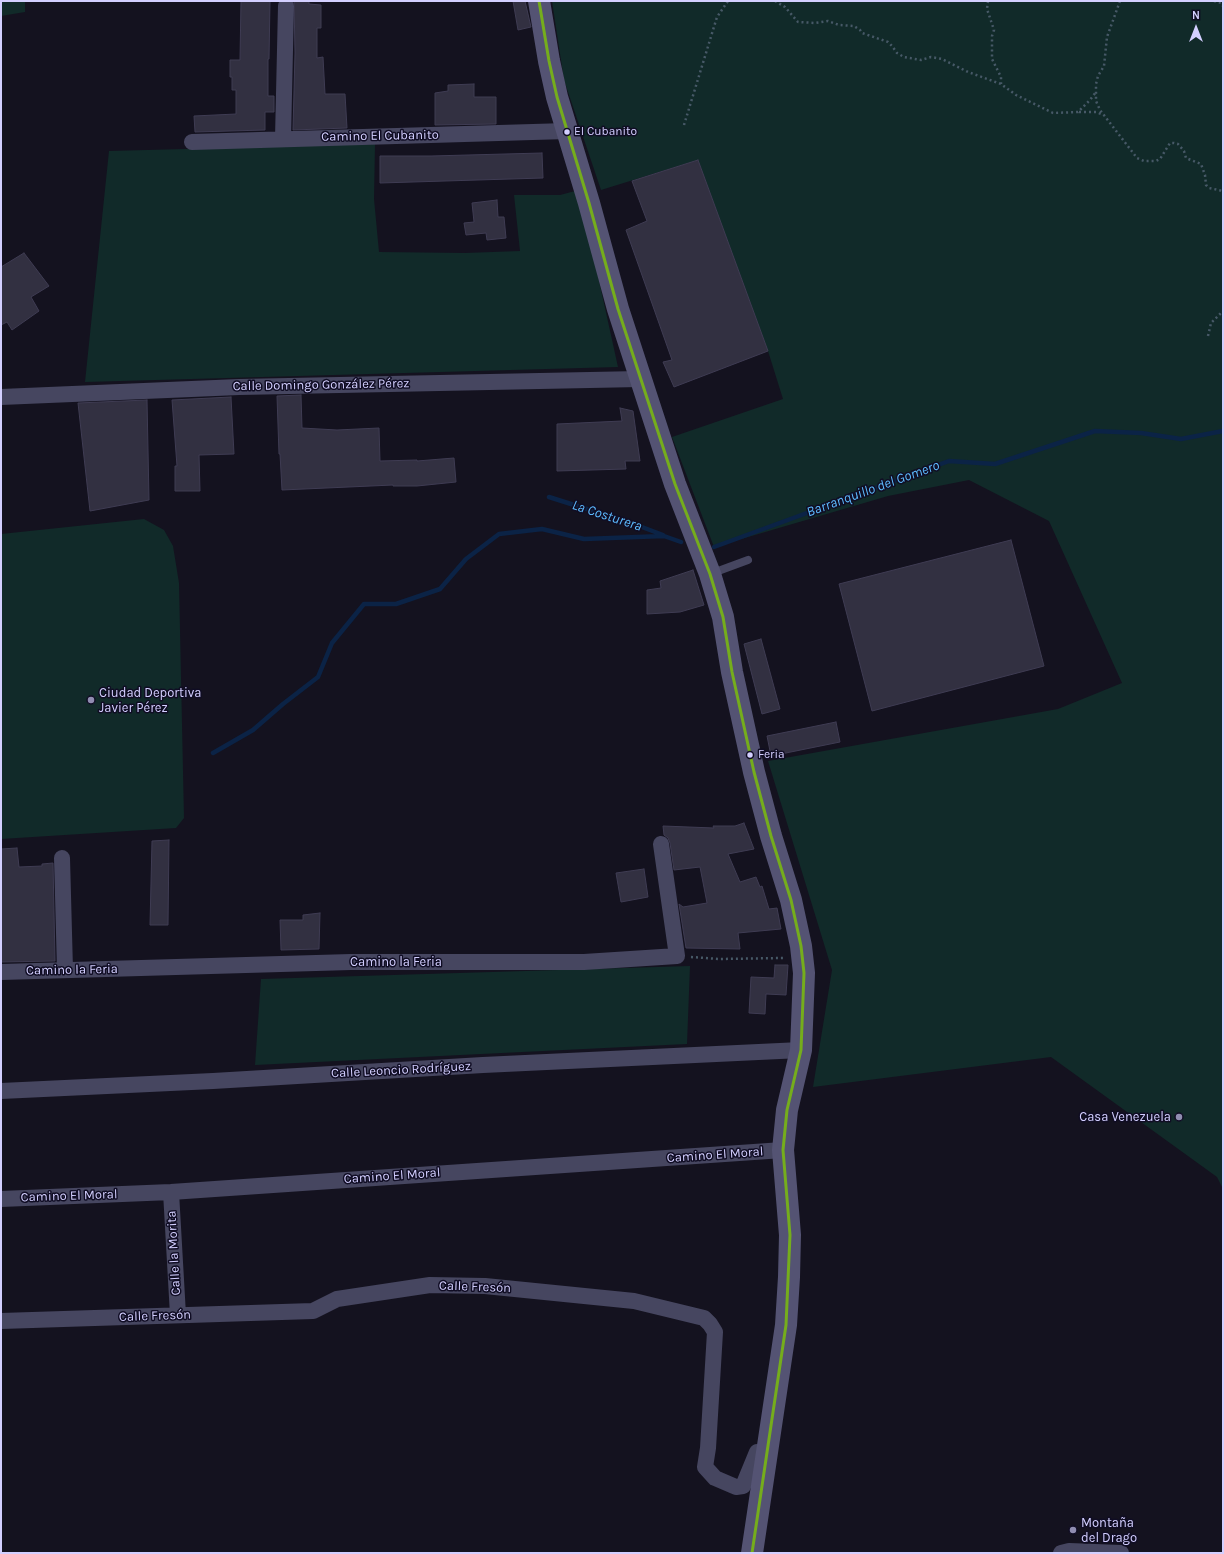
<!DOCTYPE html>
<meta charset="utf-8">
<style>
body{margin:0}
#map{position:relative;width:1224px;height:1554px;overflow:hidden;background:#14121f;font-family:Karla,sans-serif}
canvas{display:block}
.frame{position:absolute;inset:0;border:2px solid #d3cfff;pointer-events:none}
.north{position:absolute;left:1176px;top:8px;width:40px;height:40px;-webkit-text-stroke:3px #100d24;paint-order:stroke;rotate:0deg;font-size:11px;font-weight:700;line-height:16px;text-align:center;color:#d3cfff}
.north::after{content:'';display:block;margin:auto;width:14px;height:18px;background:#d3cfff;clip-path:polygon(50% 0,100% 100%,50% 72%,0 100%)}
</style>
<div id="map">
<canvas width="1224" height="1554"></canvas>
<div class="frame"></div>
<div class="north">N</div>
</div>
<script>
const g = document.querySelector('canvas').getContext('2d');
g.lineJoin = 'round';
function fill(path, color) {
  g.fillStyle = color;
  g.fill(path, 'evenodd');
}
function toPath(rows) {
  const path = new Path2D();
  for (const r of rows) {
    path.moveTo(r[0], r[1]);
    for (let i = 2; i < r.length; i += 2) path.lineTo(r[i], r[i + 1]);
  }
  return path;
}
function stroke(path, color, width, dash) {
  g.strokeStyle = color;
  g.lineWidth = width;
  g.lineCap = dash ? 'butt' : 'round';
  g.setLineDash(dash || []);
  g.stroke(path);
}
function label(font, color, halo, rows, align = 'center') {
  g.font = font + ' Karla,sans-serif';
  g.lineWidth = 3;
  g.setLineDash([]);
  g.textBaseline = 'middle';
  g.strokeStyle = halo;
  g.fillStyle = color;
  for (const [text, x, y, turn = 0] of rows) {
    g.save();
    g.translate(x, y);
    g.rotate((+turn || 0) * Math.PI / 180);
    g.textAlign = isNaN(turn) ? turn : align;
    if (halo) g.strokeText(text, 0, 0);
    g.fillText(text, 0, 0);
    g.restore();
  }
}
fill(toPath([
 [1,1,25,1,25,12,1,16],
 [552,1,1223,1,1223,1189,1217,1177,1051,1057,813,1087,832,970,768,761,1058,709,1122,683,1049,521,969,480,888,496,714,547,672,437,783,399,768,351,698,160,601,190,564,80],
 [375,144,374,199,379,252,465,253,520,251,514,195,560,195,579,190,618,367,85,382,109,151],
 [144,519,164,530,173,546,179,583,184,818,176,828,1,839,1,534],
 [690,966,687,1044,255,1065,261,979]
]), '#112a29');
stroke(toPath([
 [549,497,634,524,663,535],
 [714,547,949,461,995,464,1095,431,1141,433,1181,439,1223,431],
 [213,753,253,730,283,704,318,677,332,643,364,604,396,604,440,589,466,559,499,534,542,529,584,539,664,536,681,542]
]), '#0b2346', 4.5);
const building = toPath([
 [241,1,270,1,269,59,268,59,268,96,274,96,274,112,265,112,265,130,195,132,194,116,236,114,236,90,232,90,232,77,230,77,230,60,240,60,241,1],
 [294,1,309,1,309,4,321,5,321,28,317,28,317,58,323,57,325,94,345,94,347,128,293,130,295,53,294,1],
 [513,1,525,1,531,27,518,30,513,1],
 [474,84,474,97,496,97,496,124,435,125,435,93,448,91,448,85,474,84],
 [542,153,543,178,380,183,380,156,431,156,542,153],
 [698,160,768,351,674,387,663,362,672,360,626,230,647,221,632,181,698,160],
 [497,200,498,217,504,217,506,238,487,240,486,233,466,235,464,223,474,222,472,203,497,200],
 [24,253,49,286,31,297,39,311,12,330,7,322,1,325,1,267,24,253],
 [301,395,302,428,337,430,379,428,380,461,417,460,417,461,454,458,456,482,417,486,393,486,393,485,282,490,280,454,279,454,277,396,301,395],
 [231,397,234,454,199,455,200,491,175,491,175,466,177,466,172,400,231,397],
 [147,400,149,500,90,511,78,403,147,400],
 [620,408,633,411,640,461,625,461,626,469,557,471,557,424,622,421,620,408],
 [1011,540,1044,666,872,711,839,584,1011,540],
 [693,570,704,605,680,612,647,614,647,590,661,588,660,581,693,570],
 [761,639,780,709,762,714,744,644,761,639],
 [836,722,840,742,771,756,767,736,836,722],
 [744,823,754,849,728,854,740,882,756,877,760,887,762,886,769,909,777,908,781,929,738,933,740,949,686,948,679,904,683,907,707,903,700,867,674,870,670,843,668,838,664,835,663,826,714,828,713,826,735,826,744,823],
 [169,840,168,925,150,925,152,841,169,840],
 [17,848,19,867,42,866,42,864,53,863,55,961,1,962,1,849,17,848],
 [644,869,648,897,621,902,616,873,644,869],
 [320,913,319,949,281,950,280,920,303,920,303,915,320,913],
 [775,965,788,965,786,995,766,994,765,1014,749,1013,751,977,774,978,775,965]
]);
fill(building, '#323041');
stroke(building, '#3f3c53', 1);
stroke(toPath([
 [775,1,785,7,798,22,815,23,828,21,839,25,854,26,860,30,862,33,888,42,892,46,897,53,904,57,921,60,931,57,942,59,968,72,1001,84,1016,95,1053,113,1078,112,1090,100,1096,92],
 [988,1,987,9,994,30,992,36,992,59,1001,77,1001,84],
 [1120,1,1107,37,1104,66,1098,76,1096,84,1096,101,1100,110,1137,158,1144,161,1156,161,1160,159,1170,143,1174,143,1178,144,1184,151,1186,158,1201,164,1205,175,1206,185,1209,188,1223,191],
 [1214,1,1221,3,1223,6],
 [1079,112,1096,112,1101,114],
 [684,125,717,17,728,1],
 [1208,336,1211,323,1223,311],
 [691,957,719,959,784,958]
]), '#475967', 2.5, [2, 3]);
stroke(toPath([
 [710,574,748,560]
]), '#464660', 8);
stroke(toPath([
 [283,138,286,6],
 [192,142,567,131],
 [1,397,239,387,640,379],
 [62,858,65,970],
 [1,972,351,962,584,962,677,956,661,844],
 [1,1091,213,1081,483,1065,801,1050],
 [171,1192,178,1315],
 [1,1199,171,1192,783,1150],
 [1,1321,313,1311,337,1299,430,1285,485,1286,634,1301,704,1318,710,1324,715,1332,708,1448,705,1467,715,1478,736,1487,743,1486,757,1452,768,1454],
 [1061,1553,1069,1551,1121,1553]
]), '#464660', 16);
stroke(toPath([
 [539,1,549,61,557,97,589,203,618,309,675,484,710,574,723,617,732,672,754,772,771,836,791,900,801,946,804,973,801,1050,787,1110,783,1150,790,1235,789,1277,786,1325,752,1553]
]), '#545373', 22);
stroke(toPath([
 [539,1,549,61,557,97,589,203,618,309,675,484,710,574,723,617,732,672,754,772,771,836,791,900,801,946,804,973,801,1050,787,1110,783,1150,790,1235,786,1325,752,1553]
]), '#75ad1c', 3);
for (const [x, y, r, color] of [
 [567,132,3.5,"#d3cfff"],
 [91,700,4,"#908db1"],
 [750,755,3.5,"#d3cfff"],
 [1179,1117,4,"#908db1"],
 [1073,1530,4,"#908db1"]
]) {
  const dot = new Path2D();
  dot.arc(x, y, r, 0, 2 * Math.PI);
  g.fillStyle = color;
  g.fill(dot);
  stroke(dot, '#100d24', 1.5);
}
label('12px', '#d3cfff', '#100d24', [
 ["El Cubanito",574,132],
 ["Feria",758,755]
], 'left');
label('13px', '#d3cfff', '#100d24', [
 ["Camino El Cubanito",380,136,-1],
 ["Calle Domingo González Pérez",321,385,-1],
 ["Camino la Feria",396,962],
 ["Camino la Feria",72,970,-1],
 ["Calle Leoncio Rodríguez",401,1070,-3],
 ["Camino El Moral",715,1155,-4],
 ["Camino El Moral",392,1176,-4],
 ["Camino El Moral",69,1196,-2],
 ["Calle la Morita",174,1253,-93],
 ["Calle Fresón",475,1287,2],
 ["Calle Fresón",155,1316,-2]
]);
label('13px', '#d3cfff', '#100d24', [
 ["Ciudad Deportiva",99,693],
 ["Javier Pérez",99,708],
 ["Casa Venezuela",1171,1117,"right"],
 ["Montaña",1081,1523],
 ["del Drago",1081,1538]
], 'left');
label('italic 14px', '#5dbcff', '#100d24', [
 ["Barranquillo del Gomero",873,489,-20],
 ["La Costurera",607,516,18]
]);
</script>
